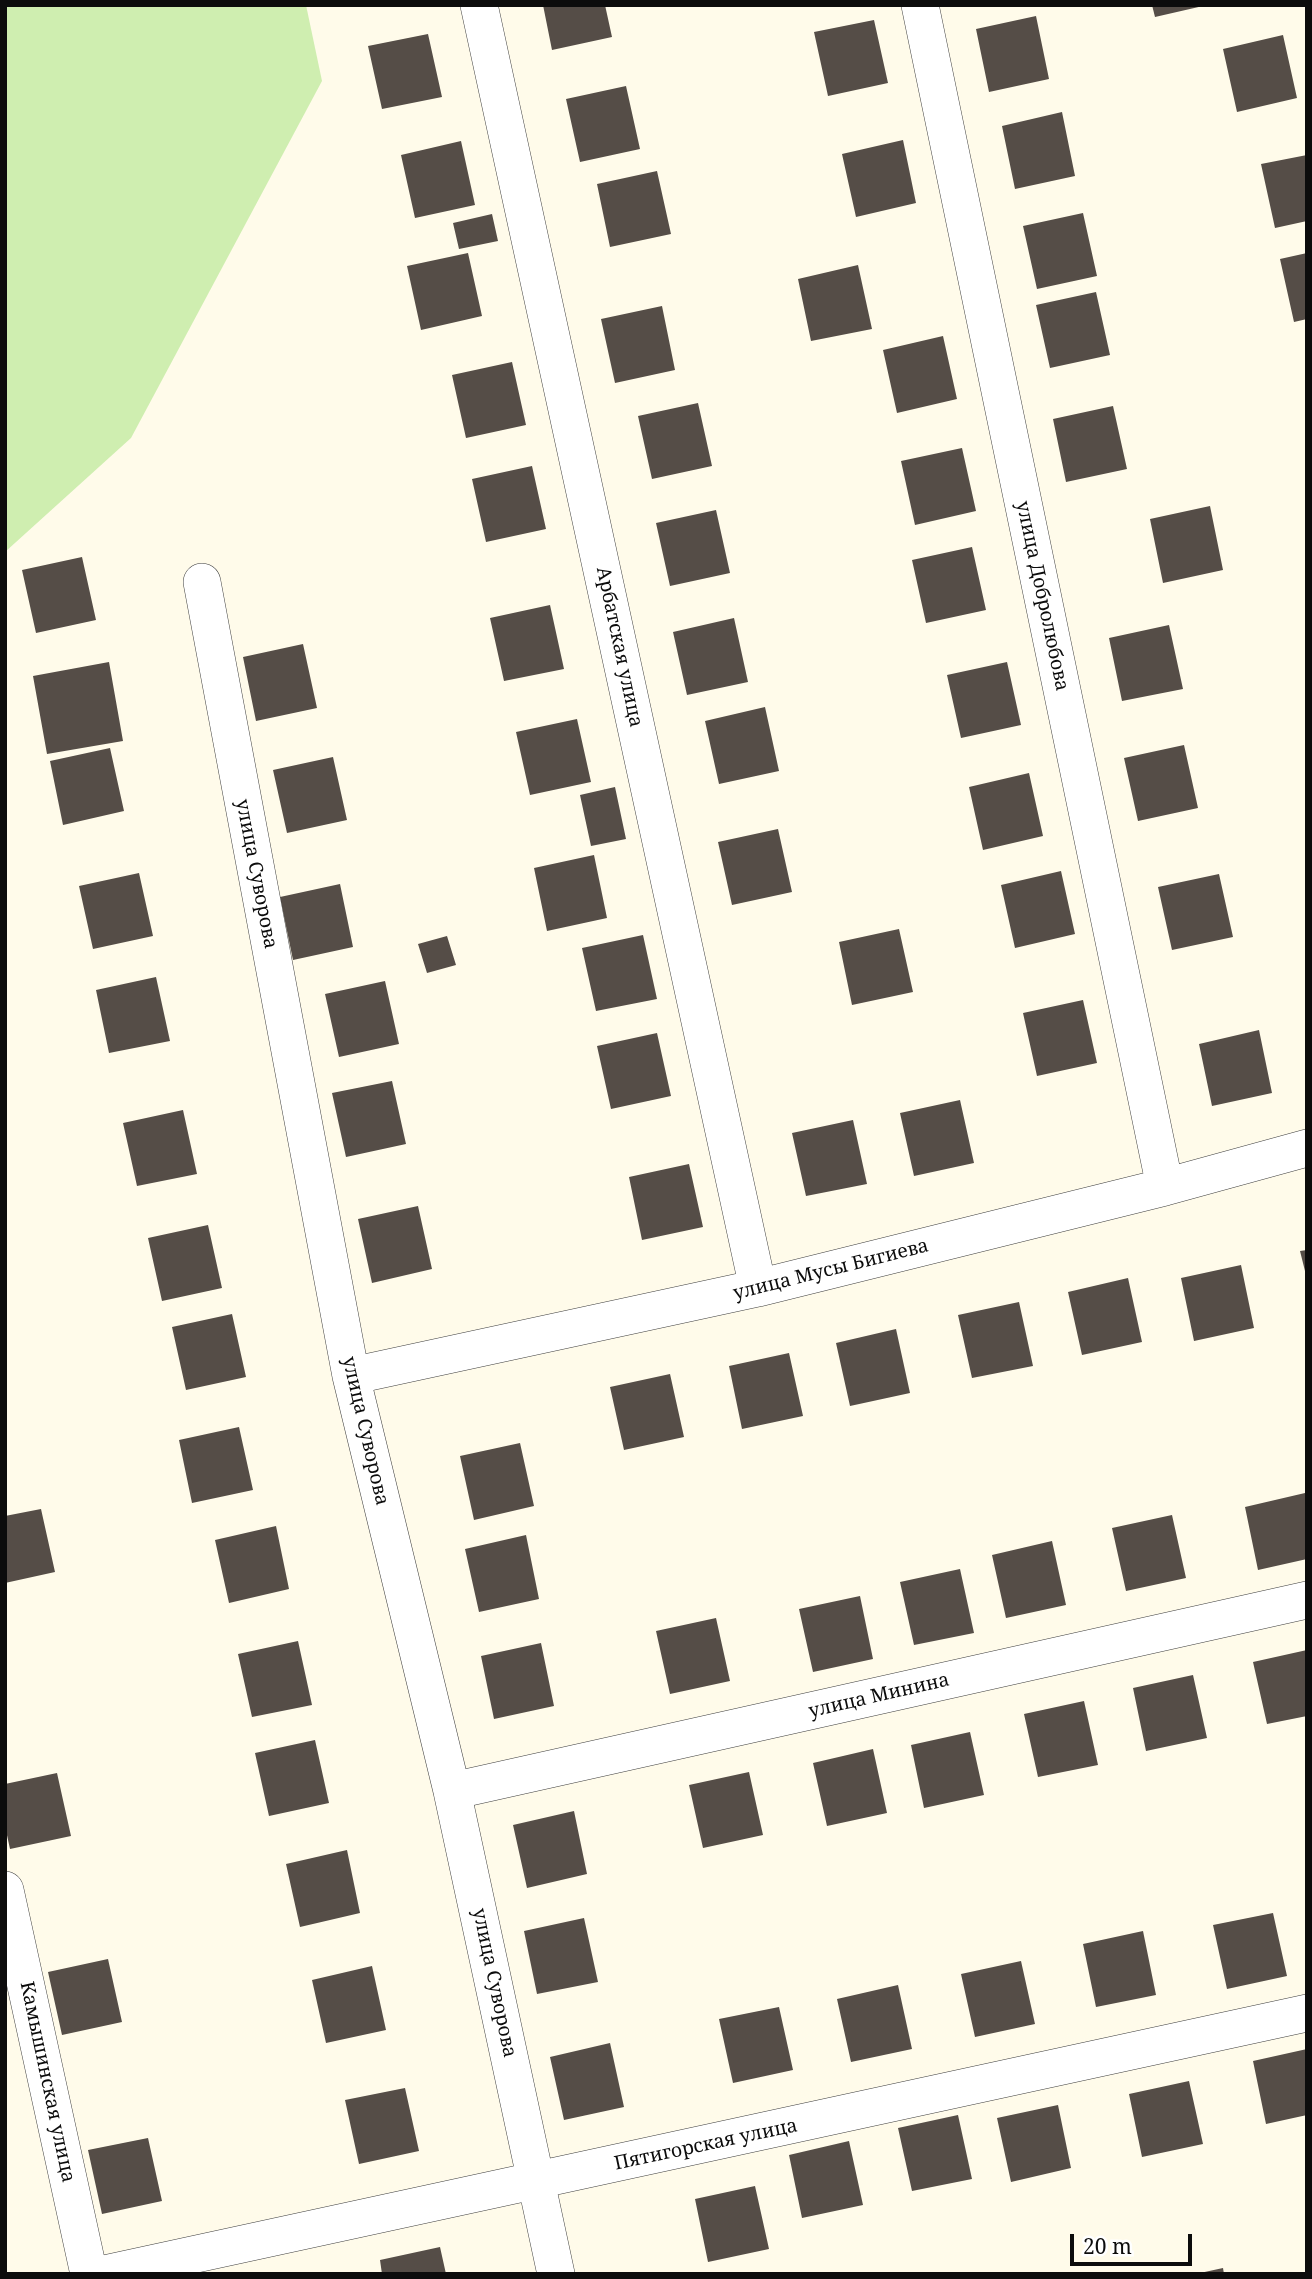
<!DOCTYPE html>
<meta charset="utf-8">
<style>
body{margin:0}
#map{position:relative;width:1312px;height:2279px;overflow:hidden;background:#fffbea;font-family:"Noto Serif",serif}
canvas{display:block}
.frame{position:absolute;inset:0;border:7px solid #0c0c0c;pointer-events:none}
.scale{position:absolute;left:1070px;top:2234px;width:122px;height:32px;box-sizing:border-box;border:4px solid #0c0c0c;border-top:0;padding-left:9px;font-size:21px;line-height:24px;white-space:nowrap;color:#0c0c0c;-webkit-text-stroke:5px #fff;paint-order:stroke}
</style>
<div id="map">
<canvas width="1312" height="2279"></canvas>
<div class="frame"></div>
<div class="scale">20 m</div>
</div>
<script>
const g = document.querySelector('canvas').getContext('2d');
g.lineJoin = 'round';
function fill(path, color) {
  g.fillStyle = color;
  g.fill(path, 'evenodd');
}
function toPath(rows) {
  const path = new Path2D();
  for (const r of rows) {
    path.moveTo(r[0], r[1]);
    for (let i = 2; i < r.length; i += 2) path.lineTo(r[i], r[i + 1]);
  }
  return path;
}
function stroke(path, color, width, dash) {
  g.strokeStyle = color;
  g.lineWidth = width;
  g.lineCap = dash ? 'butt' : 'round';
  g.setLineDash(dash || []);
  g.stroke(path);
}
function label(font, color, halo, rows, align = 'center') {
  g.font = font + ' "Noto Serif",serif';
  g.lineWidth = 7;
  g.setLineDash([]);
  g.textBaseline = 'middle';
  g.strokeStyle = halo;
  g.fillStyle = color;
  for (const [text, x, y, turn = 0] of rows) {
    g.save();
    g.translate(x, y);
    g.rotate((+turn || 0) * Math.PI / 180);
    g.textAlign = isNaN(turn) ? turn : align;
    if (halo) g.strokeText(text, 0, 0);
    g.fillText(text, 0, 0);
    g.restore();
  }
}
fill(toPath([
 [5,5,306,5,322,81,131,438,5,552]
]), '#cfeeb0');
fill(toPath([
 [543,5,605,5,612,37,552,50],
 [1152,5,1203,5,1203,6,1155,17],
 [1036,16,1049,79,989,92,976,29],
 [874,20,888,83,828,96,814,32],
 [428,34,442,97,382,109,368,46],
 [1283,35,1297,98,1237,112,1223,49],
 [626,86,640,149,580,162,566,99],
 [1062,112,1075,176,1015,189,1002,126],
 [903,140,916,203,856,217,842,154],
 [461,141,475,205,415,218,401,155],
 [1307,155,1307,221,1275,228,1261,164],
 [657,171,671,234,610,247,597,184],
 [1083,213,1097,276,1037,289,1023,226],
 [492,214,498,241,459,249,453,223],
 [468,253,482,316,421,330,407,266],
 [1307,253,1307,319,1294,322,1280,259],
 [858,265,872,329,811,341,798,279],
 [1096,292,1110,355,1050,368,1036,305],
 [662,306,675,370,615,383,601,319],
 [943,336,957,399,897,413,883,350],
 [512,362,526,425,466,438,452,375],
 [698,403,712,466,652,479,638,416],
 [1113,406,1127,469,1066,482,1053,419],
 [962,448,976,511,915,525,901,461],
 [532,466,546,529,486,542,472,479],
 [1210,506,1223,570,1163,583,1150,519],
 [716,510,730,573,670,586,656,523],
 [972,547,986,610,926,623,912,560],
 [82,557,96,620,36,633,22,570],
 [550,605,564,669,504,681,490,618],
 [734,618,748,682,687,695,673,632],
 [1169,625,1183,689,1122,701,1109,638],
 [303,644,317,708,256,721,243,657],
 [109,662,123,741,47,754,33,676],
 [1007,662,1021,725,961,738,947,675],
 [765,707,779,771,719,784,705,721],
 [577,719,591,782,530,795,516,732],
 [1184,745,1198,808,1138,821,1124,758],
 [110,748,124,811,63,825,50,761],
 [333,757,347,820,287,833,273,770],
 [1029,773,1043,836,983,850,969,787],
 [615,787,626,839,591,846,580,795],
 [778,829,792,892,732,905,718,842],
 [594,855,607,918,547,931,534,868],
 [1061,871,1075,934,1015,948,1001,885],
 [139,873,153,936,93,949,79,886],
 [1219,874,1233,937,1172,950,1158,887],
 [340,884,353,947,293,960,280,897],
 [899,929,913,992,852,1005,839,942],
 [643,935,657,999,596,1011,582,948],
 [447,936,456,965,427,973,418,944],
 [156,977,170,1041,109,1053,96,990],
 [385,981,399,1044,339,1057,325,994],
 [1083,1000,1097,1063,1037,1076,1023,1013],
 [1259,1030,1272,1093,1212,1106,1199,1044],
 [657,1033,671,1096,611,1109,597,1046],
 [392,1081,406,1144,346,1157,332,1093],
 [960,1100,974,1163,914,1176,900,1113],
 [183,1110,197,1174,137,1186,123,1123],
 [853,1120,867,1184,806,1196,792,1133],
 [689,1164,703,1227,642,1240,629,1177],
 [418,1206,432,1269,372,1283,358,1219],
 [208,1225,222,1288,162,1301,148,1238],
 [1307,1250,1307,1275,1306,1275,1300,1251],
 [1241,1265,1254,1328,1194,1341,1181,1278],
 [1128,1278,1142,1342,1082,1355,1068,1292],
 [1019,1302,1033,1366,972,1378,958,1315],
 [232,1314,246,1377,186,1390,172,1327],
 [896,1329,910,1393,850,1406,836,1343],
 [789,1353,803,1416,742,1429,729,1366],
 [670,1374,684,1437,624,1450,610,1387],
 [239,1427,253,1490,192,1503,179,1440],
 [520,1443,534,1506,474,1520,460,1456],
 [1305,1493,1307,1504,1307,1559,1258,1570,1245,1507],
 [41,1509,55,1572,5,1583,5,1516],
 [1172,1515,1186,1578,1126,1591,1112,1528],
 [276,1526,289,1589,229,1603,215,1540],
 [526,1535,539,1599,479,1612,465,1549],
 [1052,1541,1066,1605,1006,1618,992,1555],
 [960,1569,974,1633,914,1645,900,1582],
 [860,1596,873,1659,813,1672,799,1609],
 [716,1618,730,1681,670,1694,656,1631],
 [298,1641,312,1705,252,1717,238,1654],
 [541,1643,554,1706,494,1719,481,1656],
 [1307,1650,1307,1716,1267,1724,1253,1662],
 [1193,1675,1207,1738,1146,1751,1133,1688],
 [1084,1701,1098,1765,1038,1777,1024,1714],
 [970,1732,984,1795,924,1808,911,1745],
 [315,1740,329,1803,269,1816,255,1753],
 [873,1749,887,1813,827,1826,813,1763],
 [749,1772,763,1835,703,1848,689,1785],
 [57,1773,71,1836,10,1849,5,1826,5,1784],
 [574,1811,587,1874,527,1888,513,1825],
 [347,1850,360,1913,300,1927,286,1864],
 [1273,1913,1287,1976,1227,1989,1213,1925],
 [584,1918,598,1982,537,1994,524,1931],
 [1143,1931,1156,1995,1096,2007,1083,1944],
 [108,1959,122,2022,62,2035,48,1972],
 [1021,1961,1035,2024,975,2037,961,1974],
 [372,1966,386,2030,326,2043,312,1980],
 [898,1985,912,2049,851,2062,837,1999],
 [779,2007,793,2070,733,2083,719,2019],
 [610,2043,624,2107,564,2120,550,2057],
 [1307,2049,1307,2115,1266,2124,1253,2061],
 [1189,2081,1203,2144,1142,2157,1129,2094],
 [405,2088,419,2151,359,2164,345,2100],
 [1058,2105,1071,2168,1011,2182,997,2118],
 [958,2115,972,2179,912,2191,898,2128],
 [148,2138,162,2201,102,2214,88,2150],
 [849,2141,863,2205,802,2218,789,2155],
 [755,2186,769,2249,708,2262,695,2199],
 [440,2247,446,2274,382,2274,380,2260],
 [1223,2268,1224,2274,1200,2274,1200,2273]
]), '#554d47');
const street = toPath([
 [479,5,758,1288],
 [920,5,1165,1187],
 [202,582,351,1376,452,1791,556,2274],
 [351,1376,758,1288,1165,1187,1307,1148],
 [452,1791,1307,1600],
 [5,1890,89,2274],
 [104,2274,1307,2013]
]);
stroke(street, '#3f3f3f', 38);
stroke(street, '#fff', 37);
label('19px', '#0c0c0c', '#fff', [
 ["улица Добролюбова",1042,596,78],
 ["Арбатская улица",619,647,78],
 ["улица Суворова",256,874,79],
 ["улица Мусы Бигиева",831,1270,-14],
 ["улица Суворова",365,1431,77],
 ["улица Минина",879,1696,-13],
 ["улица Суворова",494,1983,78],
 ["Камышинская улица",47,2082,78],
 ["Пятигорская улица",706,2145,-12]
]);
</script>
